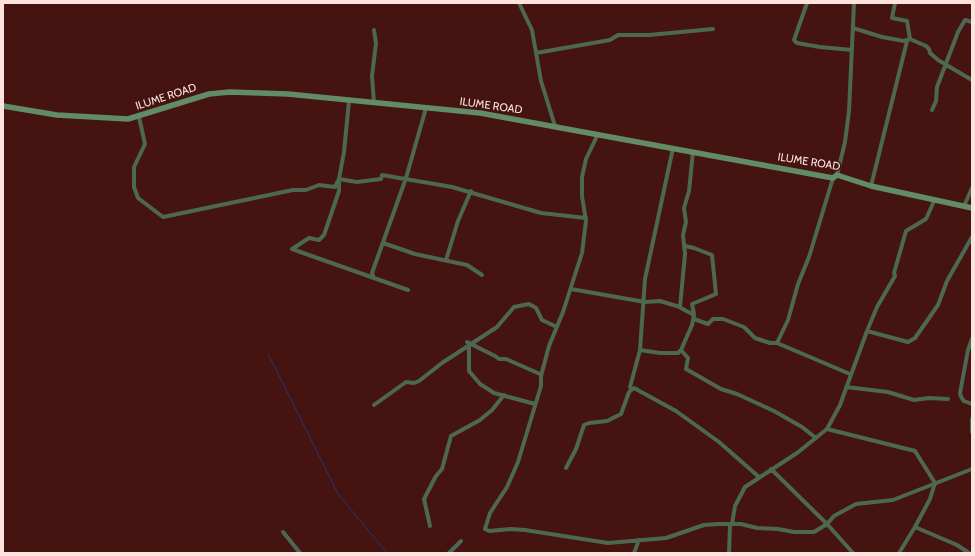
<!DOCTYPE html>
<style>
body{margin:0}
#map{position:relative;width:975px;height:556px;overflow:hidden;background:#451411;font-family:Cabin,sans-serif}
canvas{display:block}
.frame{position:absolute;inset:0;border:4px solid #fde2de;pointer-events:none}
</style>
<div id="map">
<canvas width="975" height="556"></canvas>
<div class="frame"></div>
</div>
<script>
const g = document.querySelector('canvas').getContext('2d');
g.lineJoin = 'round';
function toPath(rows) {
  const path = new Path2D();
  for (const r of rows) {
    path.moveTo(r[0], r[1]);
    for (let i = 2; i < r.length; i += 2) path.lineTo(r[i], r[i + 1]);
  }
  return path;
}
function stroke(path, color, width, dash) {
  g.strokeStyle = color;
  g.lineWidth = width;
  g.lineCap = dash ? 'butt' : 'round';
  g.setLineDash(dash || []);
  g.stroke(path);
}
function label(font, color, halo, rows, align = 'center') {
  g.font = font + ' Cabin,sans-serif';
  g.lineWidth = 3;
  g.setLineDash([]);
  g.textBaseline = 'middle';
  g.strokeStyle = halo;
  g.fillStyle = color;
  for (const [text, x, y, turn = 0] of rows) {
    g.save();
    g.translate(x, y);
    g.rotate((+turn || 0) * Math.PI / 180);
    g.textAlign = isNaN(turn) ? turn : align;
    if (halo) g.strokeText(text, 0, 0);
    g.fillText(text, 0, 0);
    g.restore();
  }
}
stroke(toPath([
 [268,354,338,494,387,553]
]), '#243776', 1);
stroke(toPath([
 [519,3,532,30,541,81,555,126],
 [807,3,794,40,797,43,820,47,852,50],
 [895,3,892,18,907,21,910,39],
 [853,28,882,37,904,41,910,39,926,46,929,49,930,53,938,60,972,80],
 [536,53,610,40,618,35,649,35,713,29],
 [374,103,372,76,376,43,374,30],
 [932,110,936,101,937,87,958,32,965,20,972,22],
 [139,117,145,144,134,167,134,187,138,198,163,217,293,190,306,190,319,185,335,187,339,179,357,182,381,179,382,175,452,187,541,213,586,218],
 [598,134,586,159,582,177,582,196,586,221,582,253,563,312,549,346,541,376,541,386,518,462,507,487,490,513,485,529,489,531,511,529,525,530,608,543,666,538,704,525,718,524,741,524,757,528,778,529,794,532,814,532,827,524,834,516,856,504,893,500,972,469],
 [837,175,845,142,849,111,854,3],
 [833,178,809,257,798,284,788,320,777,343,850,374],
 [339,179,344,152,349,101],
 [339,182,339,191,324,235,319,240,309,238,292,249,374,278],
 [871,186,907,41],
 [964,206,972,188],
 [383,243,415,254,467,265,482,275],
 [685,246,694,248,712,255,716,294,692,304,694,314],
 [446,260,458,221,471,191],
 [571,289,645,302,660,301,680,307,685,254,683,235,686,222,684,208,689,191,693,152],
 [408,290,374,278,372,273,406,178,426,108],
 [679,307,694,315,692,325,681,350,688,358,686,369,721,389,737,394,774,411,802,427,816,438],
 [694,319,708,324,713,319,723,319,744,327,755,338,770,343,777,343],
 [867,331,877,307,895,276,894,273,906,231,926,219,935,199],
 [972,339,968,350,960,393,961,397,964,401,972,404],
 [467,342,495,356,499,359,506,359,540,374],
 [469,346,469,371,480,384,494,393,535,404],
 [640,350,660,353,678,353,681,350],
 [630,387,640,350,645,279,673,148],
 [846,387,888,392,914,400,929,398,948,399],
 [374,405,406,382,414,383,419,381,442,363,497,327,514,307,529,304,536,308,542,320,557,327],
 [972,419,972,432],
 [827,429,915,451,935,483,930,499,915,527,957,545,969,553],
 [566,468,576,449,584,425,589,423,607,421,621,414,629,392,634,388,676,411,719,442,759,477],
 [771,469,827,524,853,553],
 [732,524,735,506,745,487,797,453,827,429,840,405,867,331,908,342,915,338,938,305,947,281,972,237],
 [430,526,424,499,436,476,442,469,451,436,480,420,492,410,504,395],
 [283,532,300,553],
 [449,553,461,541],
 [634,553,639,540],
 [729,553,730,525],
 [899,553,915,527]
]), '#4d6850', 4);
stroke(toPath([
 [3,106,57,115,128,119,209,94,230,92,288,94,480,113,833,178,837,175,871,186,972,208]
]), '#618c66', 5.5);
label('11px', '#fde2de', '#451411', [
 ["ILUME ROAD",166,97,-18],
 ["ILUME ROAD",491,106,8],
 ["ILUME ROAD",809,162,9]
]);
</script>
